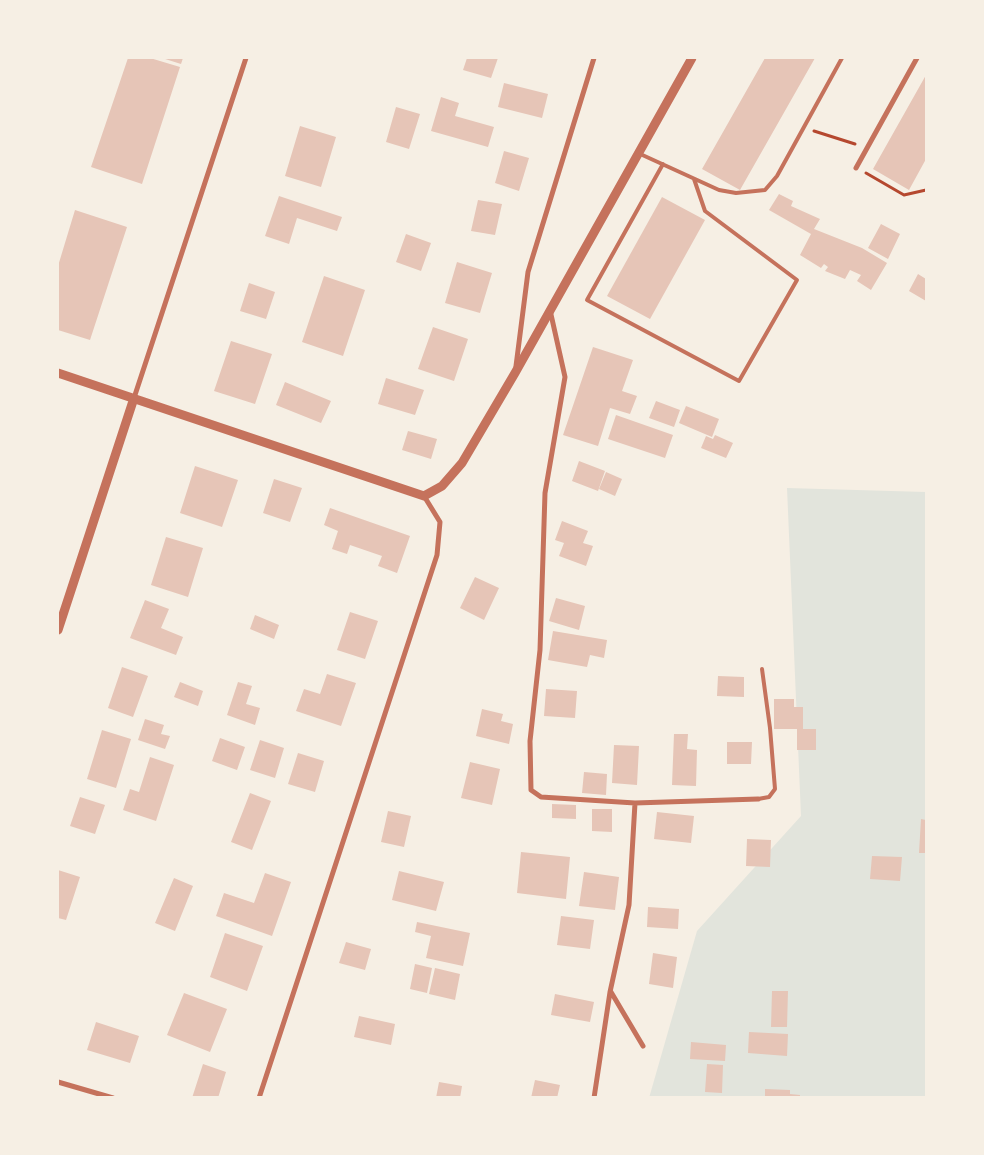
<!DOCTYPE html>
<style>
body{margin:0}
#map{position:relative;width:984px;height:1155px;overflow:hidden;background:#f6efe4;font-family:Overpass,sans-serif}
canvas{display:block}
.frame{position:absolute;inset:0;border:59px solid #f6efe4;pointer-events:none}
</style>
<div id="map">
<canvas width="984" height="1155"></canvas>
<div class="frame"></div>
</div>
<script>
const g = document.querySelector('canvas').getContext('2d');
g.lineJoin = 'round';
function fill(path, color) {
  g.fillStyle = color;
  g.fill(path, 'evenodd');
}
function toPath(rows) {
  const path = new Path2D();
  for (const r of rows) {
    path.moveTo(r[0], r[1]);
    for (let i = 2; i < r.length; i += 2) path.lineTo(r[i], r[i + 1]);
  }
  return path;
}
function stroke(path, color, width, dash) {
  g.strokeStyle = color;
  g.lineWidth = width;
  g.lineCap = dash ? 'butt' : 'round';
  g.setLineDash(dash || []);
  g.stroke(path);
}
fill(toPath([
 [787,488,926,492,926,1097,649,1098,697,931,801,816]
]), '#e2e4dc');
fill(toPath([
 [128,58,150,58,180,67,142,184,91,167],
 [162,58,183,58,181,64],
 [467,58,498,58,491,78,463,70],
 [765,58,815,58,740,190,702,169],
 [926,75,926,159,909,190,873,169],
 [504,83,548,94,542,118,498,107],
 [441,97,459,103,455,116,494,127,488,147,431,131],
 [396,107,420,114,409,149,386,142],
 [300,126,336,137,321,187,285,176],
 [504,151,529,158,519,191,495,183],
 [779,194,793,201,791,206,820,219,814,229,862,248,887,263,871,290,857,281,861,275,850,270,845,279,825,271,828,267,824,264,821,268,800,255,811,234,769,210],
 [279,196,342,217,337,231,297,218,289,244,265,236],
 [662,197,705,220,650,319,607,296],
 [478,200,502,204,495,235,471,231],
 [75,210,127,227,90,340,58,330,58,266],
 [881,224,900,234,888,259,868,248],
 [406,234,431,243,421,271,396,262],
 [457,262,492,273,480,313,445,303],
 [918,274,926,279,926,301,909,291],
 [324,276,365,290,343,356,302,342],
 [249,283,275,292,266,319,240,311],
 [433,327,468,339,454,381,418,369],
 [231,341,272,354,255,404,214,391],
 [593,347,633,360,622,391,637,396,630,414,610,408,598,446,563,435],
 [386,378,424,390,415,415,378,404],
 [285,382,331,401,321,423,276,405],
 [656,401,680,410,674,427,649,418],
 [686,406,719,419,712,437,679,423],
 [616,415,673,435,665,458,608,439],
 [408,431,437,439,431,459,402,450],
 [715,435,733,443,726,458,701,448,706,436,713,439],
 [579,461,605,471,598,491,572,481],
 [195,466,238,480,222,527,180,513],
 [606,472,622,479,615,496,599,489],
 [274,479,302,488,290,522,263,513],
 [330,508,410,536,397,573,378,566,382,556,350,545,347,554,332,549,338,531,324,525],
 [562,521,588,531,583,543,593,546,586,566,559,556,564,543,555,540],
 [166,537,203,548,188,597,151,585],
 [475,577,499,588,484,620,460,608],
 [556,598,585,606,579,630,549,621],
 [145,600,169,609,161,628,183,637,176,655,130,638],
 [350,612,378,621,365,659,337,650],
 [255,615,279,625,274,639,250,629],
 [553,631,607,640,604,658,590,655,587,667,548,660],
 [122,667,148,676,133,717,108,708],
 [327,674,356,683,341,726,296,711,304,689,320,694],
 [718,676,744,677,744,697,717,696],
 [180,682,203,691,198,706,174,697],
 [238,682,252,686,246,704,260,708,255,725,227,715],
 [546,689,577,691,575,718,544,716],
 [774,699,794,699,794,707,803,707,803,729,816,729,816,750,797,750,797,729,774,729],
 [482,709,503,714,501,721,513,724,509,744,476,736],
 [145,719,164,725,161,734,170,736,165,749,138,740],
 [102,730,131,739,116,788,87,779],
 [674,734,688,734,687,749,697,750,696,786,672,785],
 [220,738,245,747,237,770,212,761],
 [260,740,284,748,275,778,250,770],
 [727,742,752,742,751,764,727,764],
 [614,745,639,746,637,785,612,783],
 [298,753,324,761,315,792,288,784],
 [150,757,174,765,156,821,123,810,130,789,139,792],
 [470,762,500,769,492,805,461,798],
 [584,772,607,774,606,795,582,793],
 [250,793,271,801,252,850,231,842],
 [80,797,105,805,95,834,70,826],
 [552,804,576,805,576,819,552,818],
 [592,809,612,809,612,832,592,831],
 [388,811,411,816,404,847,381,842],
 [657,812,694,816,691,843,654,839],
 [921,819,926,820,926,853,919,853],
 [747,839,771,840,770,867,746,866],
 [521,852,570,857,566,899,517,893],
 [872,856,902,857,900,881,870,879],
 [58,870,80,877,66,920,58,918],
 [399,871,444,882,436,911,392,900],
 [584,872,619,877,615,910,579,906],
 [265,873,291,882,272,936,216,916,224,893,254,903],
 [174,878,193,886,175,931,155,923],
 [648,907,679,909,678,929,647,927],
 [561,916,594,920,590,949,557,945],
 [417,922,470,933,463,966,426,958,431,936,415,932],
 [225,933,263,946,247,991,210,977],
 [346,942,371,949,365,970,339,963],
 [653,953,677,957,673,988,649,984],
 [415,964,432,968,427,993,410,989],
 [435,968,460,974,455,1000,429,994],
 [772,991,788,991,787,1027,771,1027],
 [184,993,227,1009,210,1052,167,1035],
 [555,994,594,1002,590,1022,551,1015],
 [359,1016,395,1024,391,1045,354,1037],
 [96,1022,139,1036,130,1063,87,1050],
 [749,1032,788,1034,787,1056,748,1053],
 [691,1042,726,1045,725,1061,690,1059],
 [203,1064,226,1072,218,1098,192,1098],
 [707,1064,723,1065,722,1093,705,1092],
 [535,1080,560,1085,557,1098,531,1098],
 [439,1082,462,1086,460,1098,436,1098],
 [765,1089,790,1090,790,1094,800,1095,800,1098,765,1098]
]), '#e6c5b7');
stroke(toPath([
 [814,131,855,144],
 [866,173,904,195,926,190]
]), '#b5482f', 3);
stroke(toPath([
 [638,153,719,190,736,193,765,190,777,176,842,58],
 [663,164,587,300,739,381,797,280,705,211,694,179],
 [758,799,769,797,775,789,770,728,762,669]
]), '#c5725c', 4);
stroke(toPath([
 [856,168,917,58],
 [550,310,565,377,545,493,540,650,530,741,531,790,541,797,635,803,629,905,610,992,594,1098],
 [516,366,528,272,594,58],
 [134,398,246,58],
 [635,803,758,799],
 [611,992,643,1046],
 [58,1082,113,1098],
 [259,1098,437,555,440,522,424,496]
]), '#c5725c', 5);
stroke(toPath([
 [58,373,424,496,442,486,462,463,515,373,692,58],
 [58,630,134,398]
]), '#c5725c', 9);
</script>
